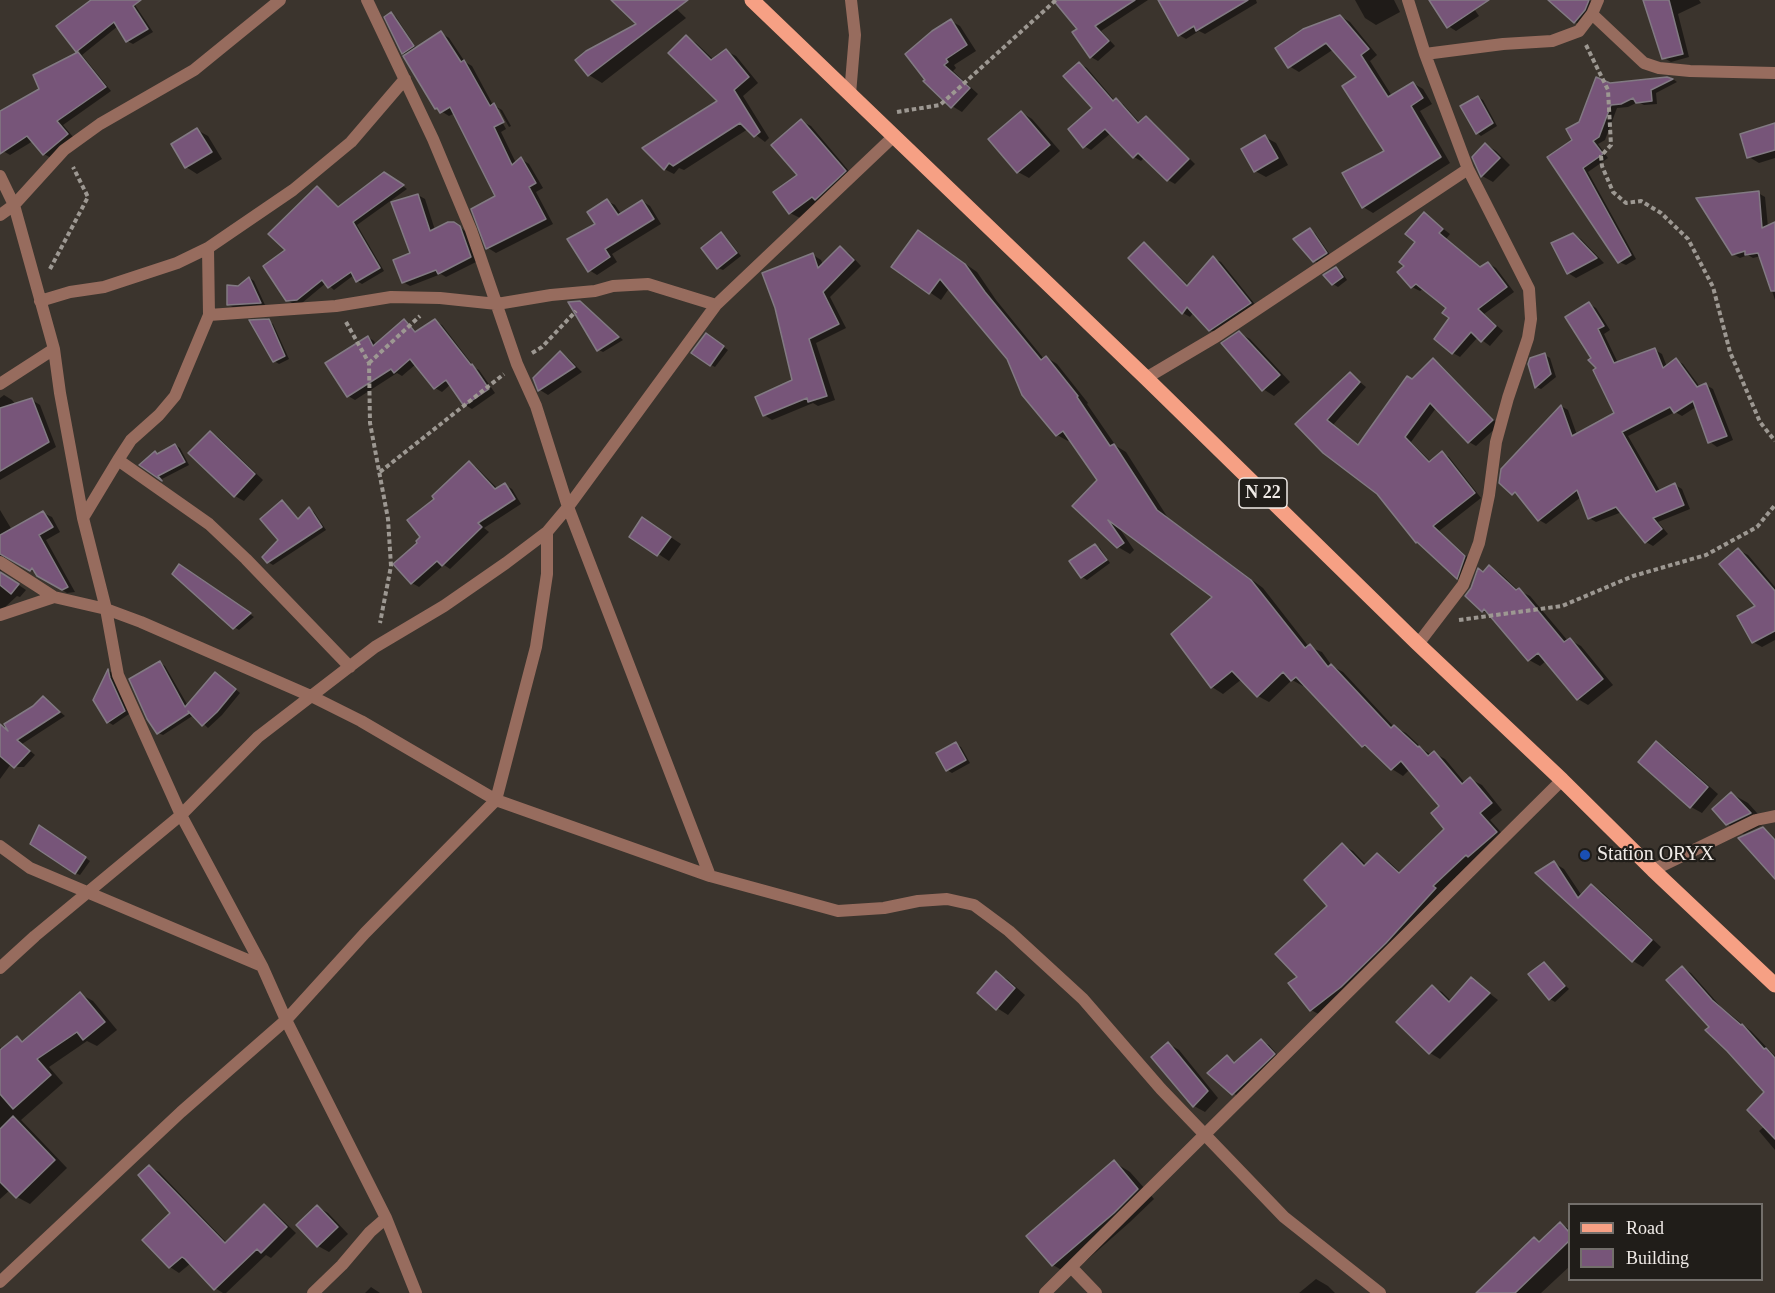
<!DOCTYPE html>
<style>
body{margin:0}
#map{position:relative;width:1775px;height:1293px;overflow:hidden;background:#3b342d;font-family:Georgia,serif}
canvas{display:block}
.legend{position:absolute;left:1568px;top:1203px;width:195px;height:78px;box-sizing:border-box;background:#201d19;border:2px solid #736f6b;margin:0;padding:8px 10px;list-style:none;font-size:18px;color:#efeae6}
.legend li{display:flex;align-items:center;gap:12px;height:30px}
.legend b{width:30px;border:2px solid #736f6b}
</style>
<div id="map">
<canvas width="1775" height="1293"></canvas>
<ul class="legend">
<li><b style="height:8px;background:#f6a084"></b>Road</li>
<li><b style="height:16px;background:#775579"></b>Building</li>
</ul>
</div>
<script>
const g = document.querySelector('canvas').getContext('2d');
g.lineJoin = 'round';
function fill(path, color) {
  g.fillStyle = color;
  g.fill(path, 'evenodd');
}
function toPath(rows) {
  const path = new Path2D();
  for (const r of rows) {
    path.moveTo(r[0], r[1]);
    for (let i = 2; i < r.length; i += 2) path.lineTo(r[i], r[i + 1]);
  }
  return path;
}
function stroke(path, color, width, dash) {
  g.strokeStyle = color;
  g.lineWidth = width;
  g.lineCap = dash ? 'butt' : 'round';
  g.setLineDash(dash || []);
  g.stroke(path);
}
function label(font, color, halo, rows, align = 'center') {
  g.font = font + ' Georgia,serif';
  g.lineWidth = 4.5;
  g.setLineDash([]);
  g.textBaseline = 'middle';
  g.strokeStyle = halo;
  g.fillStyle = color;
  for (const [text, x, y, turn = 0] of rows) {
    g.save();
    g.translate(x, y);
    g.rotate((+turn || 0) * Math.PI / 180);
    g.textAlign = isNaN(turn) ? turn : align;
    if (halo) g.strokeText(text, 0, 0);
    g.fillText(text, 0, 0);
    g.restore();
  }
}
fill(toPath([
 [94,0,140,0,135,5,153,32,133,44,127,41,118,26,82,55,111,91,63,125,74,138,51,158,44,154,33,141,10,155,3,151,0,144,0,112,41,89,35,76,80,52,58,27],
 [613,0,667,0,686,18,602,83,589,75,577,60,639,24],
 [1097,0,1148,0,1101,31,1115,46,1098,61,1091,57,1074,32,1079,29],
 [1159,0,1256,0,1257,3,1205,34,1199,31,1186,39,1179,35],
 [1355,0,1394,0,1400,12,1376,25,1365,18],
 [1440,0,1474,0,1470,3,1479,16,1456,31,1448,26],
 [1550,0,1589,0,1599,9,1585,28,1575,22],
 [1645,0,1699,0,1701,3,1678,14,1689,57,1671,62,1664,58],
 [391,14,396,17,417,49,441,33,449,38,465,62,472,66,493,105,502,110,511,126,509,127,499,109,495,109,506,129,501,132,516,163,521,159,529,164,543,188,536,192,553,224,496,253,488,248,473,210,497,197,455,113,449,116,436,108,407,55,403,53],
 [1340,16,1350,22,1377,55,1370,61,1392,96,1413,83,1423,89,1432,104,1420,111,1450,163,1373,213,1363,207,1386,151,1358,78,1334,49,1299,72,1289,66],
 [951,21,960,26,976,51,954,65,956,68,953,71,978,94,962,112,952,106,926,81],
 [686,37,696,43,714,60,726,51,736,56,758,83,743,96,769,138,765,142,748,129,684,170,679,168,674,174,664,169,719,101],
 [1080,64,1087,68,1115,101,1123,104,1140,123,1146,118,1153,122,1195,164,1175,184,1168,180,1145,157,1141,161,1134,157,1111,133,1091,150,1084,146,1094,108],
 [1673,79,1677,82,1656,93,1657,104,1644,105,1638,102,1628,107,1617,108,1605,140,1598,144,1608,158,1588,172,1636,259,1626,265,1619,262,1549,158,1574,140,1580,123,1609,84],
 [1478,97,1483,100,1497,126,1481,136,1477,133],
 [1021,112,1032,119,1060,151,1029,178,1018,172],
 [801,121,811,126,854,177,800,218,790,213,799,175],
 [1775,125,1775,158,1759,163,1749,157],
 [197,130,208,136,222,159,197,174,186,167,173,145],
 [1265,137,1276,143,1288,165,1266,177,1255,171],
 [1485,144,1496,151,1510,165,1493,182,1482,176,1474,157],
 [390,176,407,189,357,225,384,271,362,284,357,281,354,275,334,290,326,283,302,303,292,303,287,300,318,188,339,208],
 [1758,193,1765,197,1768,227,1775,224,1775,300,1761,256,1753,258,1748,255,1740,258,1733,254],
 [418,195,425,199,435,230,453,223,467,232,478,261,446,277,441,274,410,286,403,282,412,254],
 [607,201,615,205,621,214,642,201,650,206,661,224,612,254,617,262,597,275,589,270,597,224],
 [1424,214,1450,234,1446,239,1482,268,1488,263,1496,268,1514,292,1484,314,1503,331,1490,346,1478,337,1460,357,1453,353,1451,318,1448,308,1424,288,1420,291,1412,287,1407,266,1417,242],
 [1310,230,1315,233,1331,256,1319,264,1314,261],
 [919,232,977,272,996,300,1044,359,1046,357,1057,364,1088,403,1087,404,1116,446,1126,452,1168,518,1263,588,1309,647,1322,652,1332,666,1343,672,1394,727,1406,733,1425,751,1432,755,1434,753,1445,759,1465,783,1470,779,1482,785,1502,810,1490,820,1507,839,1322,1016,1311,1010,1299,977,1329,906,1342,845,1353,851,1367,866,1377,855,1388,861,1401,873,1446,829,1441,806,1410,769,1403,776,1392,769,1375,752,1363,746,1306,685,1303,686,1292,680,1269,702,1258,696,1242,679,1223,694,1212,687,1173,634,1214,597,1118,526,1134,550,1130,554,1118,547,1074,506,1099,480,1071,439,1068,441,1057,435,1008,358,950,287,941,300,893,267],
 [721,234,726,237,741,256,723,270,718,268],
 [1573,234,1581,239,1604,263,1576,278,1568,273],
 [1144,244,1151,249,1189,286,1213,258,1221,262,1258,308,1218,334,1210,330,1194,312,1190,317,1183,313],
 [840,248,849,253,861,266,830,297,846,328,816,343,835,400,818,406,813,403,772,420,764,415,794,381,813,255,821,260,823,265],
 [1336,269,1341,271,1347,280,1338,287,1333,284],
 [250,278,254,281,265,305,233,307,228,305,239,287],
 [580,302,585,305,623,340,603,352,599,350],
 [1589,304,1596,308,1610,330,1604,334,1618,363,1655,350,1662,354,1667,367,1676,360,1683,364,1700,387,1706,385,1713,389,1733,440,1717,447,1710,442,1696,407,1682,416,1675,412,1628,436,1660,491,1675,485,1682,489,1690,509,1658,522,1668,534,1653,546,1646,542,1622,512,1596,522,1589,518,1581,497,1546,524,1539,520,1520,498,1501,482,1561,406,1568,410,1577,435,1616,413,1593,358],
 [268,321,273,324,289,359,279,364,274,361],
 [404,321,417,332,435,321,442,325,475,368,479,370,495,393,472,409,465,405,451,384,442,392,435,388,416,364,402,376,397,373,355,400,348,396,327,363,368,337,374,341,376,345],
 [1239,333,1250,339,1290,382,1274,396,1263,389],
 [711,338,728,350,715,367,711,365],
 [560,353,568,358,582,372,548,395,540,390,534,379],
 [1545,355,1550,358,1556,377,1541,389,1536,387],
 [1433,360,1440,364,1499,425,1476,446,1469,442,1436,408,1411,442,1431,462,1442,453,1449,457,1481,498,1439,531,1472,561,1464,581,1457,578,1378,493,1297,424,1350,374,1366,387,1333,425,1359,446,1413,381],
 [4,395,12,400,16,405,32,400,40,405,56,447,0,480,0,398],
 [210,432,218,437,263,480,244,501,235,496,190,453],
 [175,445,180,448,189,465,162,479,141,464,155,453,159,455],
 [469,463,476,467,498,489,505,485,512,489,521,504,484,528,489,532,450,569,444,565,419,587,412,583,420,543,437,499],
 [282,502,299,519,309,509,314,512,326,530,273,565,268,562,280,540],
 [0,510,12,530,43,513,52,517,60,532,46,540,75,592,67,593,13,559,5,558,0,565],
 [654,526,681,544,669,561,631,536],
 [1095,545,1100,548,1110,563,1087,580,1082,577],
 [1738,550,1748,555,1775,587,1775,640,1762,647,1753,642,1757,607],
 [1489,567,1500,573,1518,590,1530,596,1568,641,1570,640,1581,646,1613,685,1588,705,1578,699,1546,661,1540,666,1529,660,1492,616,1483,611,1467,596],
 [0,568,1,573,26,590,20,597,17,596,2,610,0,609],
 [184,569,254,617,239,630,234,627],
 [160,663,165,666,188,706,220,676,240,693,222,715,208,728,194,715,163,735,158,733],
 [109,671,113,673,129,714,113,725,108,722,95,700],
 [43,698,65,716,22,744,35,755,24,767,18,767,11,764,0,779,0,729,34,707],
 [1656,743,1667,749,1718,794,1702,813,1691,807],
 [956,744,961,747,970,763,952,773,947,770],
 [1732,794,1748,803,1766,823,1744,834,1727,824],
 [44,829,90,861,80,875,75,873],
 [1554,863,1564,869,1582,896,1592,886,1602,892,1661,947,1643,967,1633,961,1538,873],
 [1544,964,1569,989,1555,1002,1550,999,1530,974],
 [1682,968,1691,973,1721,1007,1751,1031,1775,1056,1775,1150,1759,1131,1765,1126,1766,1092,1711,1027],
 [996,973,1007,979,1025,995,1008,1015,997,1008],
 [1471,979,1498,1000,1440,1059,1430,1053,1432,987,1442,992,1452,1002],
 [80,994,93,1001,117,1030,97,1046,87,1041,49,1067,63,1083,21,1120,67,1168,30,1204,17,1197,10,1190,0,1199,0,1047,3,1050,17,1038,24,1042],
 [1261,1041,1269,1045,1281,1059,1241,1099,1209,1073,1227,1057,1236,1063],
 [1169,1044,1179,1050,1218,1098,1205,1112,1194,1106],
 [1114,1162,1130,1172,1154,1199,1130,1222,1070,1275,1053,1265,1028,1236],
 [149,1167,159,1172,227,1243,264,1206,274,1212,296,1233,271,1258,266,1255,226,1293,223,1293,215,1288,191,1263,179,1273,170,1267,172,1214],
 [318,1207,328,1213,348,1234,329,1252,318,1246],
 [1560,1224,1570,1229,1570,1266,1541,1293,1478,1293,1534,1239,1541,1243],
 [1316,1279,1328,1286,1335,1293,1299,1293],
 [371,1287,380,1293,365,1293]
]), '#0007');
const building = toPath([
 [91,0,141,0,133,6,148,29,126,42,114,22,76,52,56,26,91,0],
 [611,0,688,0,588,76,575,60,586,51,636,24,611,0],
 [1053,0,1135,0,1095,26,1109,41,1090,58,1072,32,1077,29,1053,0],
 [1158,0,1248,0,1196,31,1194,26,1178,36,1158,0],
 [1429,0,1489,0,1447,28,1429,0],
 [1548,0,1589,0,1585,10,1574,23,1548,0],
 [1643,0,1669,0,1683,54,1662,59,1643,0],
 [391,12,414,46,402,54,384,17,391,12],
 [1340,15,1369,49,1361,55,1388,97,1413,82,1423,98,1411,106,1441,157,1362,208,1342,173,1384,151,1342,86,1356,77,1326,43,1288,68,1275,48,1303,29,1340,15],
 [951,19,967,45,946,59,948,62,944,65,970,88,951,108,923,81,925,80,905,54,932,31,951,19],
 [441,31,461,62,464,60,490,106,494,103,504,122,494,127,512,165,521,157,536,183,529,187,546,219,486,249,471,209,495,196,450,107,440,113,437,108,435,109,403,56,441,31],
 [686,35,711,60,726,49,749,77,734,90,760,132,754,137,740,123,673,166,669,163,664,170,642,148,717,101,668,53,686,35],
 [78,52,106,87,57,121,68,134,43,155,27,136,0,154,0,111,39,89,33,75,78,52],
 [1079,62,1113,101,1116,98,1138,123,1146,116,1189,159,1167,181,1138,153,1133,158,1105,129,1083,148,1068,129,1092,108,1063,76,1079,62],
 [1596,77,1610,83,1667,77,1673,79,1651,90,1652,101,1636,103,1633,98,1621,104,1611,105,1599,137,1593,141,1603,154,1583,168,1631,255,1618,263,1547,157,1572,140,1566,129,1579,122,1596,77],
 [1478,96,1493,123,1476,134,1460,106,1478,96],
 [1021,111,1050,145,1017,173,988,139,1021,111],
 [801,119,846,171,815,200,812,197,789,214,773,192,797,175,771,145,801,119],
 [1775,123,1775,150,1747,158,1740,134,1775,123],
 [197,128,212,152,185,168,171,144,197,128],
 [1265,135,1278,158,1254,172,1241,149,1265,135],
 [1485,143,1500,158,1481,177,1472,157,1485,143],
 [384,172,404,185,353,222,380,268,356,282,351,272,328,288,322,280,297,300,286,301,263,266,285,250,268,234,317,186,338,207,384,172],
 [1759,191,1762,228,1775,222,1775,291,1771,291,1758,253,1745,255,1745,251,1732,255,1696,198,1759,191],
 [418,194,430,231,448,222,454,222,460,226,471,257,438,274,436,270,402,283,393,260,410,253,391,202,418,194],
 [607,199,618,215,642,200,654,219,605,249,610,257,588,272,567,239,595,224,587,212,607,199],
 [1424,212,1443,229,1439,233,1480,267,1488,262,1507,287,1478,309,1496,326,1481,342,1471,332,1452,354,1434,339,1449,318,1442,313,1446,308,1416,284,1411,288,1397,272,1404,266,1399,262,1415,242,1405,234,1424,212],
 [1310,228,1327,253,1313,262,1293,239,1310,228],
 [918,230,965,264,985,292,1041,360,1046,356,1078,396,1077,397,1110,446,1114,444,1157,510,1251,580,1305,648,1310,644,1328,667,1331,664,1391,728,1394,725,1418,747,1419,746,1428,756,1434,751,1462,784,1470,777,1492,803,1480,813,1497,832,1468,857,1466,855,1433,886,1436,888,1386,943,1341,987,1310,1011,1288,983,1297,977,1275,954,1327,906,1304,880,1342,843,1364,866,1377,853,1399,873,1444,829,1431,813,1439,806,1401,761,1391,770,1365,745,1362,747,1296,677,1291,681,1283,672,1257,697,1232,671,1211,688,1171,634,1212,597,1108,520,1124,543,1117,548,1072,506,1097,480,1063,431,1056,436,1022,395,1007,359,940,279,929,294,891,267,918,230],
 [721,232,737,253,717,269,701,248,721,232],
 [1573,233,1597,258,1567,274,1551,243,1573,233],
 [1144,242,1187,286,1213,256,1251,303,1209,331,1187,307,1182,314,1128,258,1144,242],
 [840,246,854,260,823,292,839,324,809,339,827,396,808,402,807,398,763,416,755,397,792,380,775,308,762,273,813,253,818,268,840,246],
 [1336,267,1343,277,1332,285,1323,275,1336,267],
 [249,277,261,303,227,305,227,285,238,286,249,277],
 [580,301,619,337,597,351,568,302,580,301],
 [1589,302,1604,326,1598,329,1614,363,1655,348,1663,368,1676,358,1697,387,1706,383,1727,436,1708,443,1693,401,1674,413,1670,407,1622,432,1656,492,1675,483,1684,505,1653,518,1662,529,1645,543,1616,507,1588,519,1577,490,1538,521,1515,492,1512,495,1499,483,1501,469,1561,405,1572,436,1614,413,1593,370,1596,368,1588,360,1591,358,1565,317,1589,302],
 [269,319,285,356,273,362,249,320,269,319],
 [404,319,415,332,435,319,471,365,472,364,489,389,464,406,446,380,434,389,410,359,394,373,391,369,347,397,325,363,368,336,373,346,404,319],
 [1239,331,1280,375,1262,391,1221,343,1239,331],
 [706,333,724,346,710,366,691,353,706,333],
 [560,351,575,367,538,391,533,378,560,351],
 [1545,353,1551,374,1535,388,1528,364,1530,358,1545,353],
 [1433,358,1493,420,1468,443,1430,403,1405,437,1429,462,1442,451,1475,493,1433,526,1465,556,1457,579,1417,542,1416,543,1377,494,1323,453,1295,424,1350,372,1360,382,1327,420,1358,445,1407,376,1412,379,1433,358],
 [32,398,49,442,0,471,0,408,32,398],
 [210,431,255,474,234,497,188,453,210,431],
 [175,444,185,462,158,476,162,481,139,465,155,451,157,454,175,444],
 [469,461,495,489,505,483,515,499,478,523,482,527,442,566,437,561,411,584,393,564,417,543,416,541,420,537,407,520,434,499,432,496,469,461],
 [282,500,298,519,309,507,322,527,267,563,262,557,278,540,260,519,282,500],
 [43,511,53,527,39,535,68,587,62,590,37,576,32,568,30,571,0,554,0,535,43,511],
 [642,517,671,537,657,556,629,537,642,517],
 [1095,544,1107,560,1081,578,1069,561,1095,544],
 [1738,548,1775,591,1775,631,1752,643,1737,616,1755,606,1719,564,1738,548],
 [179,564,251,613,233,629,172,574,179,564],
 [1489,565,1516,590,1519,588,1564,642,1570,638,1603,679,1577,700,1538,653,1528,661,1484,609,1482,612,1465,596,1471,588,1478,568,1483,572,1489,565],
 [0,572,19,584,11,594,0,585,0,572],
 [160,661,185,707,215,672,236,689,217,712,202,726,188,711,189,713,157,734,147,719,129,679,160,661],
 [108,669,110,678,125,711,107,723,93,700,108,669],
 [43,696,60,712,17,740,30,751,14,768,0,756,0,724,8,731,4,724,33,706,43,696],
 [1656,741,1708,787,1690,808,1638,762,1656,741],
 [956,742,966,760,946,771,936,753,956,742],
 [1731,792,1751,813,1726,825,1712,809,1731,792],
 [39,825,86,857,75,874,30,844,39,825],
 [1763,827,1775,840,1775,879,1738,838,1763,827],
 [1554,861,1578,898,1591,884,1652,940,1632,962,1535,873,1554,861],
 [1544,962,1565,986,1549,1000,1528,974,1544,962],
 [1682,966,1712,1000,1741,1025,1742,1024,1764,1049,1766,1048,1775,1058,1775,1139,1747,1110,1764,1092,1727,1051,1705,1030,1709,1027,1666,980,1682,966],
 [996,971,1015,988,996,1010,977,993,996,971],
 [1471,977,1490,993,1429,1054,1396,1022,1432,985,1449,1002,1471,977],
 [80,992,105,1022,83,1040,77,1032,37,1059,51,1075,13,1109,0,1094,0,1050,17,1036,22,1042,80,992],
 [1261,1039,1275,1054,1232,1095,1207,1073,1227,1055,1234,1063,1261,1039],
 [1168,1042,1208,1091,1193,1107,1151,1057,1168,1042],
 [13,1116,55,1160,16,1198,0,1182,0,1129,13,1116],
 [1114,1160,1138,1189,1114,1213,1052,1266,1026,1236,1114,1160],
 [149,1165,225,1243,264,1204,287,1227,261,1253,257,1249,214,1290,185,1259,182,1257,169,1268,142,1240,170,1213,138,1175,149,1165],
 [317,1205,338,1227,317,1247,296,1225,317,1205],
 [1560,1222,1569,1232,1569,1241,1515,1293,1476,1293,1534,1237,1539,1242,1560,1222]
]);
fill(building, '#775579');
stroke(building, '#827a83', 1.5);
stroke(toPath([
 [1586,45,1608,90,1611,145,1601,156,1602,166,1613,192,1626,203,1641,201,1661,213,1688,239,1713,287,1730,352,1760,422,1775,441],
 [897,112,940,105,1056,0],
 [50,269,88,197,73,167],
 [346,322,369,363,370,423,388,519,391,566,380,623],
 [532,353,542,347,576,311],
 [369,363,420,316],
 [380,472,504,374],
 [1459,620,1562,606,1633,576,1706,555,1757,527,1775,505]
]), '#9d9892', 4, [4.5, 3]);
stroke(toPath([
 [367,0,433,139,471,230,517,364,536,406,568,507,710,876],
 [1592,14,1644,63,1659,68,1690,71,1775,73],
 [1425,54,1503,44,1552,41,1579,31,1592,14,1598,0],
 [850,94,855,35,851,0],
 [0,176,14,205,54,349,60,393,83,518,106,609,118,675,181,815,262,966,286,1020,181,1112,0,1282],
 [0,215,14,205,64,150,100,124,194,70,280,0],
 [40,301,70,292,104,287,177,263,208,248],
 [209,315,336,306,391,297,440,298,497,304,551,295,595,291,613,286,648,284,716,305],
 [1146,378,1217,336,1468,169,1425,54,1408,0],
 [0,384,54,349],
 [118,460,209,524,246,559,350,667],
 [83,518,118,460,131,440,159,415,175,396,209,315,208,248,293,190,351,142,405,79],
 [0,562,54,597,106,609,141,622,313,697,361,721,496,800,710,876,838,911,884,908,918,901,947,899,974,905,1009,931,1083,999,1161,1089,1284,1217,1380,1293],
 [0,615,54,597],
 [1418,644,1463,585,1479,543,1489,495,1496,442,1508,398,1528,338,1531,319,1529,289,1468,169],
 [0,846,30,868,262,966],
 [1653,870,1756,820,1775,816],
 [0,968,35,936,181,815,258,737,375,647,444,606,506,563,547,532,568,507,716,305,893,137],
 [1072,1268,1096,1293],
 [313,1293,342,1265,370,1232,386,1218],
 [416,1293,386,1218,286,1020,365,933,496,800,536,647,547,574,547,532],
 [1045,1293,1562,780]
]), '#976c5e', 12);
stroke(toPath([
 [752,0,1146,378,1418,644,1562,780,1653,870,1775,985]
]), '#f6a084', 15);
for (const [x, y, r, color] of [
 [1585,855,6,"#1a4fb4"]
]) {
  const dot = new Path2D();
  dot.arc(x, y, r, 0, 2 * Math.PI);
  g.fillStyle = color;
  g.fill(dot);
  stroke(dot, '#201d19', 2);
}
for (const [x, y, w] of [
 [1263,493,48]
]) {
  const box = new Path2D();
  box.roundRect(x - w / 2, y - 15, w, 30, 4.5);
  g.fillStyle = '#201d19';
  g.fill(box);
  stroke(box, '#efeae6', 1.5);
}
label('bold 18px', '#efeae6', null, [
 ["N 22",1263,493]
]);
label('20px', '#efeae6', '#201d19', [
 ["Station ORYX",1597,855]
], 'left');
</script>
